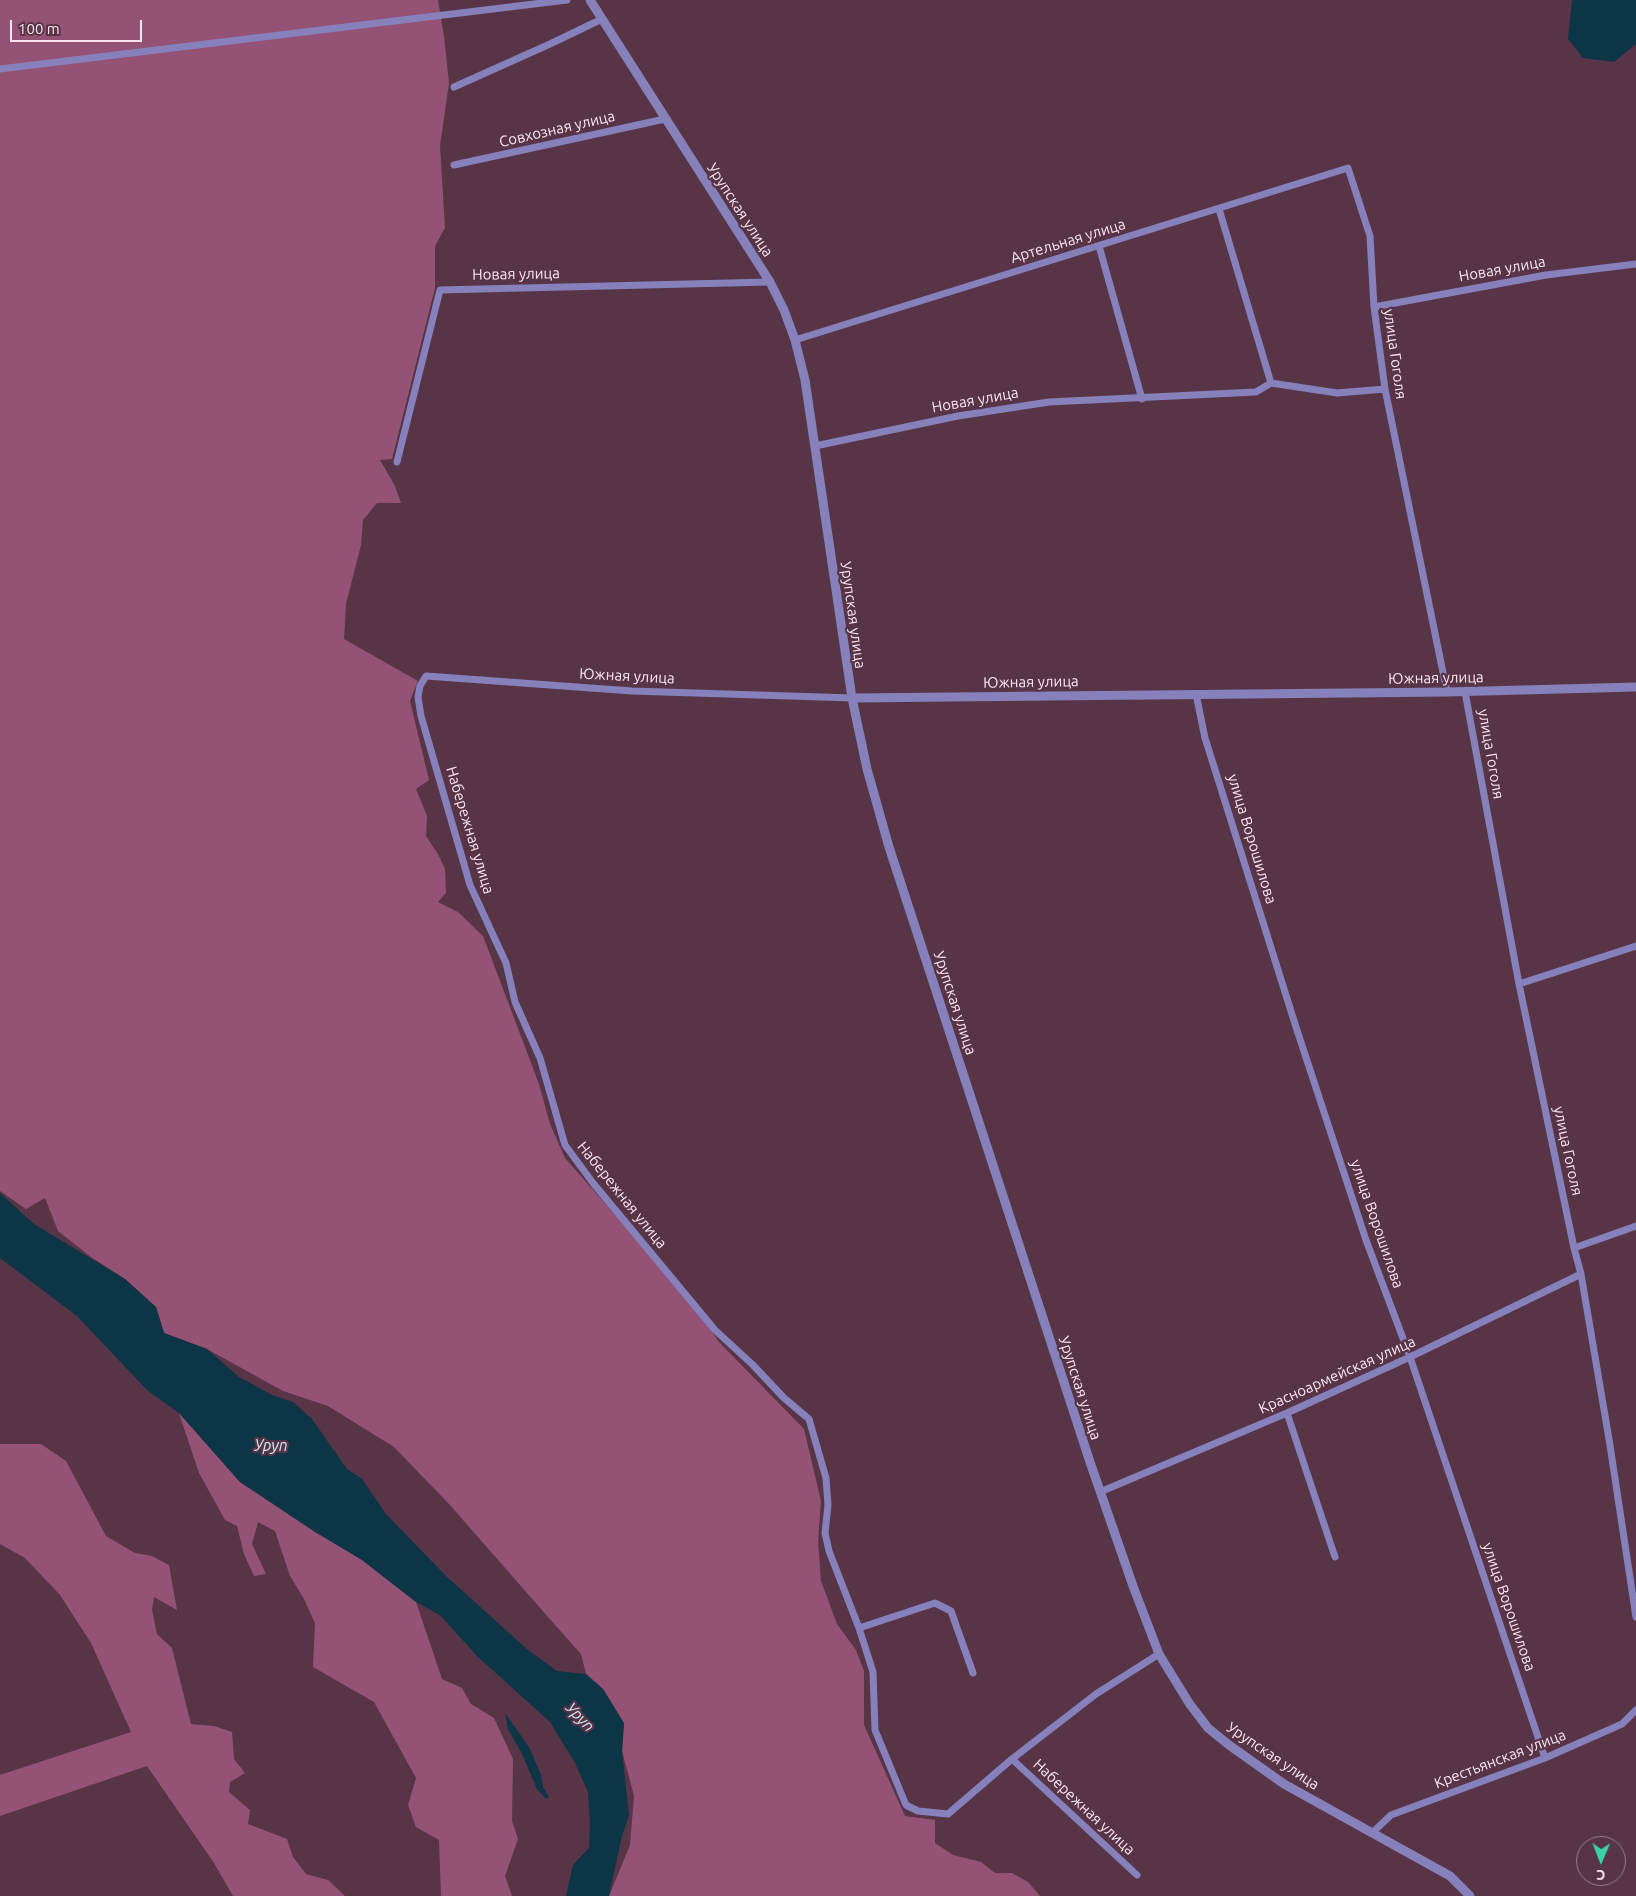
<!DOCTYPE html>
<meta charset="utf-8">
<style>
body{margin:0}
#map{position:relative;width:1636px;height:1896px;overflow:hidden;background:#573546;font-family:Ubuntu,sans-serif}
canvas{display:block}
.north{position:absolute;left:1576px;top:1836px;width:50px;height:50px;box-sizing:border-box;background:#573546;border:1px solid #997b8a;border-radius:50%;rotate:181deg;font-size:14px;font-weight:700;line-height:20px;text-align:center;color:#fce5f0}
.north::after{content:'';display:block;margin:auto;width:18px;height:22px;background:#38d4a6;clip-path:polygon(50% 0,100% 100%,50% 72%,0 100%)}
.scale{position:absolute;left:10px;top:20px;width:132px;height:22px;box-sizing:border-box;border:2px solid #fce5f0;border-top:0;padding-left:6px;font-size:15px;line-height:18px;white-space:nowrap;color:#fce5f0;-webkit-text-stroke:4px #573546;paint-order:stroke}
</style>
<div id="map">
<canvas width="1636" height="1896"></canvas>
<div class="north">С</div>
<div class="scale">100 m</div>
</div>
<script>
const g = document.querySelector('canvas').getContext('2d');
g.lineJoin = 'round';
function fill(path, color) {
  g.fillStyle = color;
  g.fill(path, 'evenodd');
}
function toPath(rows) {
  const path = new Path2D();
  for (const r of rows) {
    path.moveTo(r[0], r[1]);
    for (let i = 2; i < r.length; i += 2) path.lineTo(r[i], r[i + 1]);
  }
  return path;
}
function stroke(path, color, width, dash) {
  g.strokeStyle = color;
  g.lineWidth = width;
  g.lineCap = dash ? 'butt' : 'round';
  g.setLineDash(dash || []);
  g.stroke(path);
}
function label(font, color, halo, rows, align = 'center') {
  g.font = font + ' Ubuntu,sans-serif';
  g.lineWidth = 4.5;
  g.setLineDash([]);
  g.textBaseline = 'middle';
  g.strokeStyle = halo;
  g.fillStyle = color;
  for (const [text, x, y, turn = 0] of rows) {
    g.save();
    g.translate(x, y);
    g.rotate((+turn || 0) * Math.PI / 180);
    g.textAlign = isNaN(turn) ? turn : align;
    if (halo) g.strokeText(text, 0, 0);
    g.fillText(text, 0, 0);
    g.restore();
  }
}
fill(toPath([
 [0,0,438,0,444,36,449,83,440,146,445,228,435,246,435,288,392,459,380,460,395,486,401,503,377,503,363,520,361,545,346,604,344,639,418,681,410,701,429,780,416,789,427,816,426,836,438,854,445,869,446,893,438,902,458,912,483,936,539,1084,550,1124,565,1158,693,1303,719,1342,804,1429,821,1501,818,1541,821,1581,837,1624,856,1650,864,1671,864,1725,905,1816,935,1820,935,1843,953,1855,981,1862,995,1873,1012,1873,1028,1882,1040,1896,609,1896,630,1845,634,1796,622,1751,624,1724,603,1689,586,1674,581,1654,556,1626,449,1504,394,1447,328,1406,283,1391,207,1349,164,1333,156,1307,125,1279,91,1257,58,1231,45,1198,26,1209,0,1191],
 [179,1413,240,1482,362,1560,416,1602,442,1679,462,1688,471,1704,494,1718,513,1759,512,1821,518,1839,505,1876,512,1896,441,1896,439,1840,416,1827,408,1805,416,1778,374,1702,313,1667,315,1623,304,1599,290,1576,275,1531,258,1522,252,1544,266,1574,254,1576,244,1554,237,1526,225,1520,199,1473],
 [0,1444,41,1444,66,1461,106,1536,135,1553,152,1556,169,1565,177,1610,154,1597,152,1610,157,1634,172,1648,191,1724,214,1726,232,1732,234,1759,245,1773,230,1782,229,1792,250,1810,248,1824,287,1839,293,1857,306,1874,328,1880,345,1896,233,1896,214,1863,147,1766,0,1816,0,1775,131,1732,91,1643,60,1595,25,1558,0,1544]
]), '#945375');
fill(toPath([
 [1572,0,1636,0,1636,44,1614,62,1583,58,1568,39],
 [0,1193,34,1224,125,1279,156,1307,164,1333,207,1349,239,1377,272,1395,293,1402,312,1419,347,1469,362,1479,386,1514,446,1576,528,1650,557,1671,586,1674,603,1689,624,1723,622,1751,629,1815,621,1840,609,1896,566,1896,573,1865,589,1848,590,1824,588,1792,575,1763,550,1722,478,1657,440,1615,416,1602,362,1560,315,1532,240,1482,179,1413,147,1390,77,1316,0,1258],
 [505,1713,529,1747,541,1775,543,1787,549,1797,546,1799,537,1789,522,1754,508,1729]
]), '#0c3545');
stroke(toPath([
 [0,69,567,0],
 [454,87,550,44,602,19],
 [454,165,665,119],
 [1219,209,1271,383],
 [1099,246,1142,399],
 [1374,307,1546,275,1636,264],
 [795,340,1348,168,1370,236,1374,307,1385,389,1447,692],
 [815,446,958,416,1049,402,1256,392,1271,383,1337,393,1385,389],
 [397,462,440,290,770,282],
 [1465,692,1519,984,1574,1248,1581,1274,1609,1439,1636,1617],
 [1196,694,1205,738,1296,1027,1366,1240,1410,1357,1545,1758],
 [852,698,632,691,426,676,420,686,418,697,421,716,470,885,506,963,515,1002,540,1058,565,1145,593,1183,715,1330,753,1365,784,1398,809,1419,826,1478,828,1505,825,1533,829,1551,859,1628,873,1672,875,1730,906,1805,918,1811,948,1814,1012,1759,1096,1694,1159,1654],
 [1519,984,1636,946],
 [1574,1248,1636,1226],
 [1287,1413,1335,1557],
 [1100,1492,1287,1413,1410,1357,1581,1274],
 [859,1628,935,1603,951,1611,973,1673],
 [1012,1759,1137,1875],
 [1372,1833,1391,1815,1545,1758,1622,1724,1636,1710]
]), '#8681ba', 7);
stroke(toPath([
 [590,0,770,282,784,310,795,340,805,380,852,698,867,769,889,847,1090,1462,1133,1586,1159,1654,1189,1703,1208,1728,1229,1745,1284,1784,1450,1876,1470,1896],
 [852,698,1447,692,1636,687]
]), '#8681ba', 9);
label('15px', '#fce5f0', '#573546', [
 ["Совхозная улица",557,129,-13],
 ["Урупская улица",740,210,57],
 ["Артельная улица",1068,241,-17],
 ["Новая улица",1502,269,-10],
 ["Новая улица",516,274,-1],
 ["улица Гоголя",1395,354,82],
 ["Новая улица",975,400,-10],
 ["Урупская улица",853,615,82],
 ["Южная улица",627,676,3],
 ["Южная улица",1436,678,-1],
 ["Южная улица",1031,682,-1],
 ["улица Гоголя",1491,754,80],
 ["Набережная улица",470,830,73],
 ["улица Ворошилова",1252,839,73],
 ["Урупская улица",955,1003,72],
 ["улица Гоголя",1568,1151,78],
 ["Набережная улица",622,1195,51],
 ["улица Ворошилова",1377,1224,71],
 ["Красноармейская улица",1337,1375,-24],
 ["Урупская улица",1080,1388,72],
 ["улица Ворошилова",1509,1607,71],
 ["Урупская улица",1273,1756,34],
 ["Крестьянская улица",1500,1759,-21],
 ["Набережная улица",1084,1807,43]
]);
label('italic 16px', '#cee8f4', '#573546', [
 ["Уруп",271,1446],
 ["Уруп",580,1717,46]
]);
</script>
